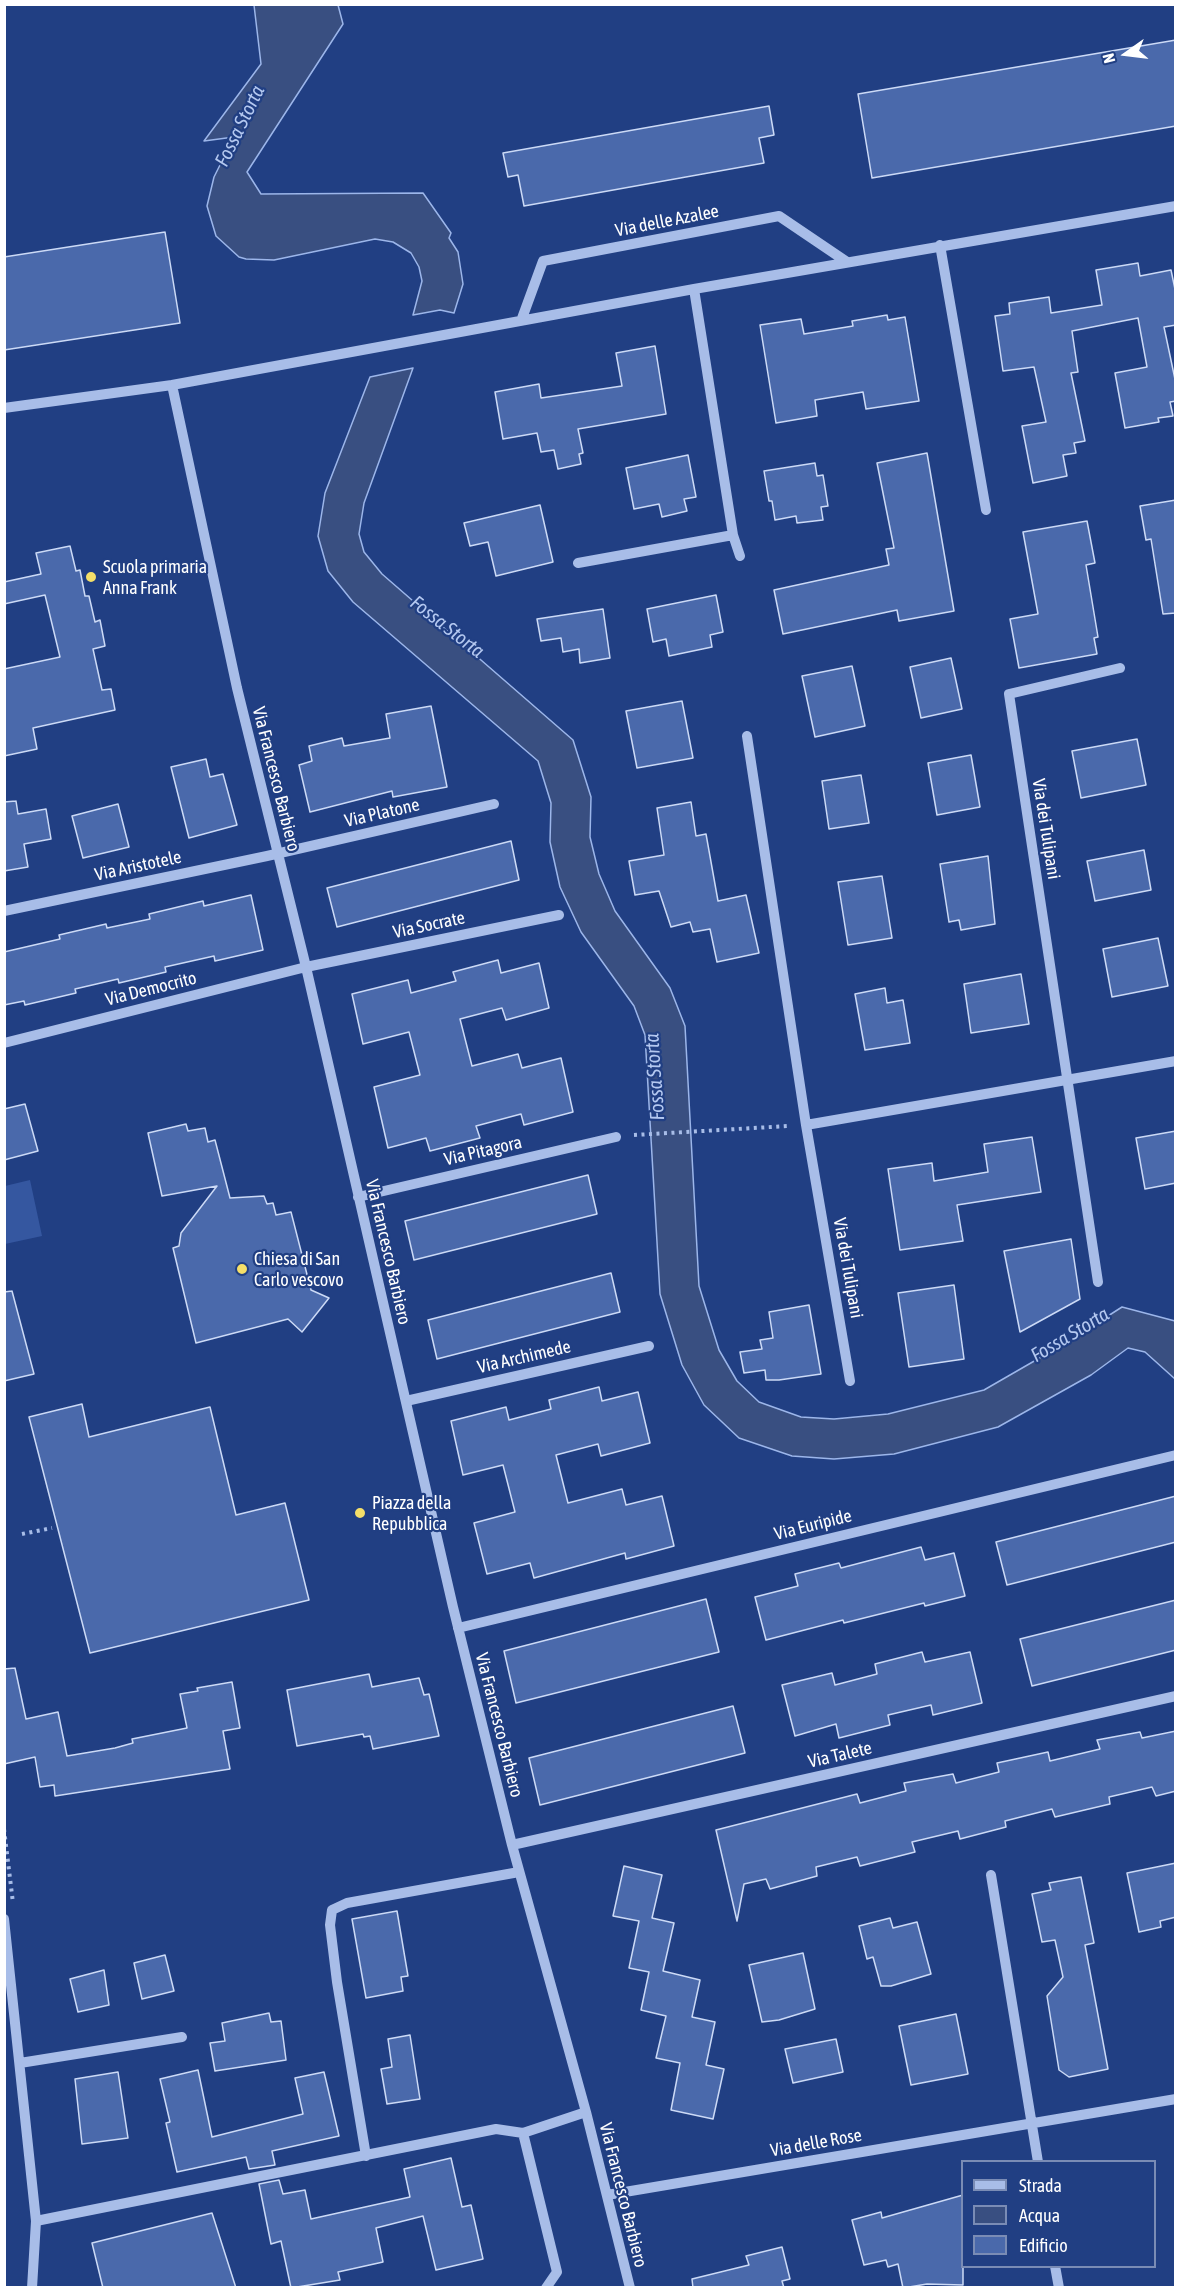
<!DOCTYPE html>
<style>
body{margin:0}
#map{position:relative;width:1180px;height:2292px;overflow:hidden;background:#213f83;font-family:"Asap Condensed",sans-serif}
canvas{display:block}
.frame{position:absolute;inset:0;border:6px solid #fff;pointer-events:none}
.legend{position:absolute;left:961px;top:2160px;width:195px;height:108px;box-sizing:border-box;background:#213f83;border:2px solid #7a8cb5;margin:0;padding:8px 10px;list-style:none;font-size:18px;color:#fff}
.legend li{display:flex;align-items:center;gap:12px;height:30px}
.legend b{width:30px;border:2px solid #7a8cb5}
.north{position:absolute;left:1096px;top:24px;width:60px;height:60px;-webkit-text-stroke:4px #213f83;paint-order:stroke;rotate:256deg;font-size:16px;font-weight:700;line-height:24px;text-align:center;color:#fff}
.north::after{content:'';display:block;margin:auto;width:21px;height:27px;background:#fff;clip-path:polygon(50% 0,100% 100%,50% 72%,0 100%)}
</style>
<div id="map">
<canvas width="1180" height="2292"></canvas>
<div class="frame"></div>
<ul class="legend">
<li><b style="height:8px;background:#a8bde8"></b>Strada</li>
<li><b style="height:16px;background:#394f81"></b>Acqua</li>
<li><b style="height:16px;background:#4a69ab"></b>Edificio</li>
</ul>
<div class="north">N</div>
</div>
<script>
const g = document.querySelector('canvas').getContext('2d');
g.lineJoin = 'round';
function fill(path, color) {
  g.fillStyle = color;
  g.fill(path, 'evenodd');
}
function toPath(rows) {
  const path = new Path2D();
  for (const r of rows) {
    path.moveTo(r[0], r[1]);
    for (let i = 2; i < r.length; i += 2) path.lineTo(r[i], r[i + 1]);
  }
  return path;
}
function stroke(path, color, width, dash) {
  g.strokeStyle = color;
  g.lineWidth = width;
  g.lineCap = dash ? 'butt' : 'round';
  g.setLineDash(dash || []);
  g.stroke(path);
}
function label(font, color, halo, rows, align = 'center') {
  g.font = font + ' "Asap Condensed",sans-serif';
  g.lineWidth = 4.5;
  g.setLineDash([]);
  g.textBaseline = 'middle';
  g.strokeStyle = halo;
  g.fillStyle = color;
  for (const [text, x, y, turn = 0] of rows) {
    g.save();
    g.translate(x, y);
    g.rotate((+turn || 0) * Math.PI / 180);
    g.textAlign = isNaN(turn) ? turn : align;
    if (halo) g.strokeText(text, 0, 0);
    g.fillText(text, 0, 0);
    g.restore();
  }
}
fill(toPath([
 [30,1180,42,1236,5,1244,5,1186]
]), '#3557a0');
const water = toPath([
 [254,5,338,5,343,24,247,172,261,194,423,193,451,233,449,238,458,252,463,284,454,313,440,310,413,315,422,281,419,267,411,253,393,242,375,239,274,260,246,259,239,257,216,236,207,206,214,177,234,137,204,141,261,64,254,5],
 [413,368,364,503,359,534,364,552,382,574,573,740,591,797,590,837,599,874,615,911,670,988,685,1026,699,1286,719,1350,737,1381,759,1402,801,1417,834,1419,888,1414,984,1390,1069,1341,1122,1307,1175,1321,1175,1379,1145,1352,1128,1348,1091,1375,998,1427,894,1454,834,1459,792,1456,739,1438,704,1405,682,1365,660,1294,645,1035,634,1006,581,932,560,887,550,842,551,803,538,761,353,602,328,571,318,536,325,493,370,377,413,368]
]);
fill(water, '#394f81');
stroke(water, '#9cb6ea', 1.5);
const building = toPath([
 [1176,40,1176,126,872,178,858,94,1176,40],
 [769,106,774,135,759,138,764,163,524,206,518,175,508,177,503,153,769,106],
 [165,232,180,323,4,350,4,257,165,232],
 [1138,263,1140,276,1171,270,1176,294,1176,325,1164,327,1176,384,1176,401,1170,402,1173,416,1158,418,1159,422,1125,428,1115,373,1147,367,1138,318,1072,331,1078,372,1071,373,1085,441,1074,443,1076,453,1063,455,1067,476,1033,483,1022,426,1046,422,1034,367,1003,371,995,316,1010,314,1009,303,1049,297,1051,313,1102,305,1096,270,1138,263],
 [887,315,888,320,905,317,919,401,866,409,863,392,815,400,817,416,776,423,760,325,801,319,804,334,853,326,852,321,887,315],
 [655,346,666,414,578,429,583,453,579,454,581,464,558,469,554,450,541,452,537,433,503,439,495,392,539,384,541,398,622,386,616,353,655,346],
 [927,453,954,611,899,621,897,610,783,634,774,590,889,565,886,549,894,548,877,463,927,453],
 [688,455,696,497,684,499,687,511,662,517,659,504,634,509,626,468,688,455],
 [815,463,817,476,823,475,828,506,821,507,823,520,797,523,796,516,775,520,772,501,769,501,764,471,815,463],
 [1176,500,1176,613,1163,614,1151,539,1146,540,1140,506,1176,500],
 [540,505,553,562,496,576,488,542,470,546,464,523,540,505],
 [1087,521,1095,563,1086,565,1098,637,1094,638,1097,654,1019,668,1010,619,1038,614,1023,532,1087,521],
 [70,546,76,571,80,570,85,596,89,596,95,622,100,620,105,646,93,649,102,690,111,689,115,710,33,728,37,749,4,756,4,669,60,657,45,595,4,604,4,582,41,574,36,553,70,546],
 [716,595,723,632,710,635,712,647,669,656,666,639,653,642,647,609,716,595],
 [603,609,610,658,580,663,579,649,563,652,561,638,541,641,537,619,603,609],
 [951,658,962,709,921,718,910,667,951,658],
 [852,666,865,726,815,737,802,676,852,666],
 [682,701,693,758,637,768,626,711,682,701],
 [431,706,447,787,393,797,392,791,310,812,299,765,312,761,309,746,342,738,344,746,390,738,386,714,431,706],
 [1137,739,1146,785,1081,798,1072,751,1137,739],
 [971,755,980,807,937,815,928,763,971,755],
 [206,759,210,777,223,774,237,825,189,838,171,767,206,759],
 [861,775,869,823,829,829,822,781,861,775],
 [16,801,18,814,46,809,51,839,24,844,28,867,4,871,4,802,16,801],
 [691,802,696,836,706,834,718,901,746,895,759,953,717,962,710,929,693,932,690,922,671,927,659,891,635,895,629,861,664,855,657,808,691,802],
 [118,804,129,847,83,858,72,816,118,804],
 [511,841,519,880,337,927,327,888,511,841],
 [1144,850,1151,890,1095,901,1087,861,1144,850],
 [988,856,995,924,961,930,959,920,949,922,940,864,988,856],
 [882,876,892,938,848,945,838,882,882,876],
 [251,895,263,950,215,961,214,956,165,967,166,972,119,983,118,979,75,989,76,993,25,1005,24,1001,4,1005,4,952,60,939,59,935,106,924,107,928,150,919,149,914,203,901,204,906,251,895],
 [1158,938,1168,986,1112,997,1103,949,1158,938],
 [498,960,501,973,539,963,549,1008,506,1020,502,1008,460,1019,472,1066,518,1054,522,1068,561,1058,573,1112,524,1125,521,1114,476,1126,480,1138,430,1151,426,1138,388,1148,374,1087,420,1075,409,1032,363,1044,352,994,408,980,411,993,456,981,453,972,498,960],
 [1021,974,1029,1024,971,1033,964,984,1021,974],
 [885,988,887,1003,903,1000,910,1043,865,1050,855,994,885,988],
 [25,1104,38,1151,4,1160,4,1109,25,1104],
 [186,1124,188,1131,205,1128,208,1142,215,1140,230,1198,264,1196,267,1204,273,1203,276,1215,291,1212,311,1290,329,1298,302,1332,288,1319,196,1343,173,1248,179,1246,181,1233,217,1186,162,1196,148,1133,186,1124],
 [1176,1131,1176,1183,1145,1189,1136,1138,1176,1131],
 [1032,1137,1041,1192,957,1205,963,1241,900,1250,888,1169,932,1163,934,1181,988,1172,984,1144,1032,1137],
 [588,1175,597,1214,414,1260,405,1221,588,1175],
 [1071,1239,1080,1299,1020,1332,1004,1251,1071,1239],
 [611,1273,620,1312,437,1359,428,1320,611,1273],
 [954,1285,964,1359,909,1367,898,1293,954,1285],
 [12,1291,34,1374,4,1381,4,1292,12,1291],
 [809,1305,821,1374,779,1380,766,1380,765,1370,744,1373,740,1352,762,1349,760,1340,773,1338,769,1312,809,1305],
 [599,1387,602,1401,638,1392,650,1443,601,1456,598,1444,556,1455,568,1503,622,1489,626,1505,662,1496,674,1546,626,1559,625,1553,534,1578,530,1563,487,1574,474,1523,515,1512,503,1465,463,1475,451,1421,506,1407,509,1420,551,1409,549,1400,599,1387],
 [82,1404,89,1437,210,1407,236,1515,285,1503,309,1600,90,1653,29,1417,82,1404],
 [1176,1496,1176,1542,1007,1585,996,1542,1176,1496],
 [921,1547,925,1560,954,1553,965,1596,925,1606,924,1603,844,1623,843,1620,766,1640,755,1597,798,1586,795,1574,839,1563,841,1568,921,1547],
 [706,1599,719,1652,516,1703,504,1651,706,1599],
 [1176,1600,1176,1650,1032,1686,1020,1639,1176,1600],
 [922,1652,925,1662,970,1652,982,1703,933,1715,931,1705,888,1715,890,1725,839,1738,836,1724,795,1736,782,1685,832,1673,835,1685,877,1674,875,1664,922,1652],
 [15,1668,26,1719,58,1712,67,1756,115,1748,133,1743,132,1739,187,1728,180,1694,198,1691,197,1688,232,1682,240,1728,223,1731,230,1769,55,1796,54,1785,40,1787,35,1757,4,1764,4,1669,15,1668],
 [369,1674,372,1687,419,1678,424,1695,429,1694,439,1736,373,1749,370,1736,364,1737,363,1734,297,1746,287,1690,369,1674],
 [733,1706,745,1753,540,1805,529,1758,733,1706],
 [1176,1731,1176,1791,1156,1796,1152,1787,1109,1797,1110,1804,1055,1817,1052,1809,1005,1821,1006,1827,960,1839,958,1831,912,1842,915,1852,860,1866,857,1857,816,1867,817,1876,770,1889,766,1879,744,1884,737,1921,716,1830,857,1794,860,1803,906,1791,904,1783,953,1774,956,1783,999,1772,997,1763,1048,1752,1050,1761,1100,1749,1097,1740,1140,1732,1142,1738,1176,1731],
 [1176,1863,1176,1917,1160,1921,1161,1927,1139,1932,1127,1873,1176,1863],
 [624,1866,662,1875,652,1918,674,1923,663,1971,700,1980,692,2017,715,2022,706,2065,724,2069,713,2119,671,2110,680,2063,656,2058,666,2016,641,2010,649,1972,629,1968,639,1921,613,1916,624,1866],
 [1081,1877,1094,1943,1085,1945,1108,2069,1069,2077,1059,2070,1047,1996,1063,1977,1055,1940,1042,1942,1032,1894,1051,1890,1049,1883,1081,1877],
 [397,1911,408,1976,401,1977,403,1991,366,1998,352,1919,397,1911],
 [890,1918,893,1928,917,1922,931,1974,891,1986,881,1986,873,1957,867,1959,859,1926,890,1918],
 [803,1953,815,2009,779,2020,762,2022,749,1965,803,1953],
 [165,1955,174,1991,142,1999,134,1963,165,1955],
 [104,1970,109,2005,78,2012,70,1979,104,1970],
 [269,2013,271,2022,281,2021,286,2060,215,2071,210,2043,225,2041,222,2023,269,2013],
 [956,2014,968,2074,911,2085,899,2026,956,2014],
 [410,2035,420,2099,387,2104,381,2069,392,2067,388,2039,410,2035],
 [836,2039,843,2072,793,2083,785,2049,836,2039],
 [198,2070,212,2137,303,2114,295,2078,324,2072,339,2136,272,2151,275,2165,249,2169,246,2157,177,2172,166,2123,170,2122,160,2079,198,2070],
 [118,2072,128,2138,82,2144,75,2079,118,2072],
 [451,2158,462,2207,471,2205,483,2259,436,2270,423,2216,376,2228,383,2262,338,2272,340,2280,291,2288,281,2241,271,2244,259,2184,279,2180,283,2194,305,2190,311,2219,410,2197,404,2169,451,2158],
 [963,2195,963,2285,927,2284,903,2288,898,2264,888,2267,886,2260,864,2265,852,2220,881,2212,882,2218,963,2195],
 [212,2213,236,2288,103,2288,92,2243,212,2213],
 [782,2247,790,2279,782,2281,784,2288,693,2288,692,2279,749,2265,746,2256,782,2247]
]);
fill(building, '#4a69ab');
stroke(building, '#ccdaf6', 1.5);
stroke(toPath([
 [634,1135,788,1126],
 [22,1534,52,1528],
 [4,1829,13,1903]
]), '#a8bde8', 4, [3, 4.5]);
stroke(toPath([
 [940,245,986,510],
 [694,289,733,535,740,556],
 [521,321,543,261,779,216,847,262],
 [172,385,694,289,1176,206],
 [4,408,172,385,237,688,306,967,453,1607,512,1845,586,2112,630,2288],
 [578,563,733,535],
 [747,736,806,1125,850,1381],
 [4,911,267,856,494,804],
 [4,1043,306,967,559,915],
 [806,1125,1176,1061],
 [358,1197,616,1137],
 [1098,1282,1009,694,1120,668],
 [406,1401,649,1346],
 [458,1628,1176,1455],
 [512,1845,1176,1696],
 [991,1875,1038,2162],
 [4,1919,36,2221,32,2288],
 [20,2063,182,2037],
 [366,2156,337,1982,330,1925,332,1910,347,1903,519,1872],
 [607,2195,1176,2099],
 [36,2221,496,2129,523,2133],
 [1055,2266,1059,2288],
 [546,2288,557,2272,523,2133,586,2112]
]), '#a8bde8', 10);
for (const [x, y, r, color] of [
 [91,577,6,"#f5df69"],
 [242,1269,6,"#f5df69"],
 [360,1513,6,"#f5df69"]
]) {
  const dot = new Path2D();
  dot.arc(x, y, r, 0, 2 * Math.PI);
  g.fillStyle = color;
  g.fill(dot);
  stroke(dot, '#213f83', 2);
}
label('18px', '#fff', '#213f83', [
 ["Via delle Azalee",667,221,-11],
 ["Via Francesco Barbiero",276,779,76],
 ["Via Platone",382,813,-13],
 ["Via dei Tulipani",1046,829,81],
 ["Via Aristotele",138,866,-12],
 ["Via Socrate",429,925,-12],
 ["Via Democrito",151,989,-14],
 ["Via Pitagora",483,1151,-13],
 ["Via Francesco Barbiero",388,1252,77],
 ["Via dei Tulipani",848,1268,80],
 ["Via Archimede",524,1357,-13],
 ["Via Euripide",813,1525,-14],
 ["Via Francesco Barbiero",499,1725,76],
 ["Via Talete",840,1755,-13],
 ["Via delle Rose",816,2143,-10],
 ["Via Francesco Barbiero",623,2195,76]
]);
label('18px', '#fff', '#213f83', [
 ["Scuola primaria",103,567],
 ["Anna Frank",103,588],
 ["Chiesa di San",254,1259],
 ["Carlo vescovo",254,1280],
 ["Piazza della",372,1503],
 ["Repubblica",372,1524]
], 'left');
label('italic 20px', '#b4c8f0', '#213f83', [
 ["Fossa Storta",240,126,-64],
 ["Fossa Storta",447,627,38],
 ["Fossa Storta",655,1077,-94],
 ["Fossa Storta",1070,1335,-31]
]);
</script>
